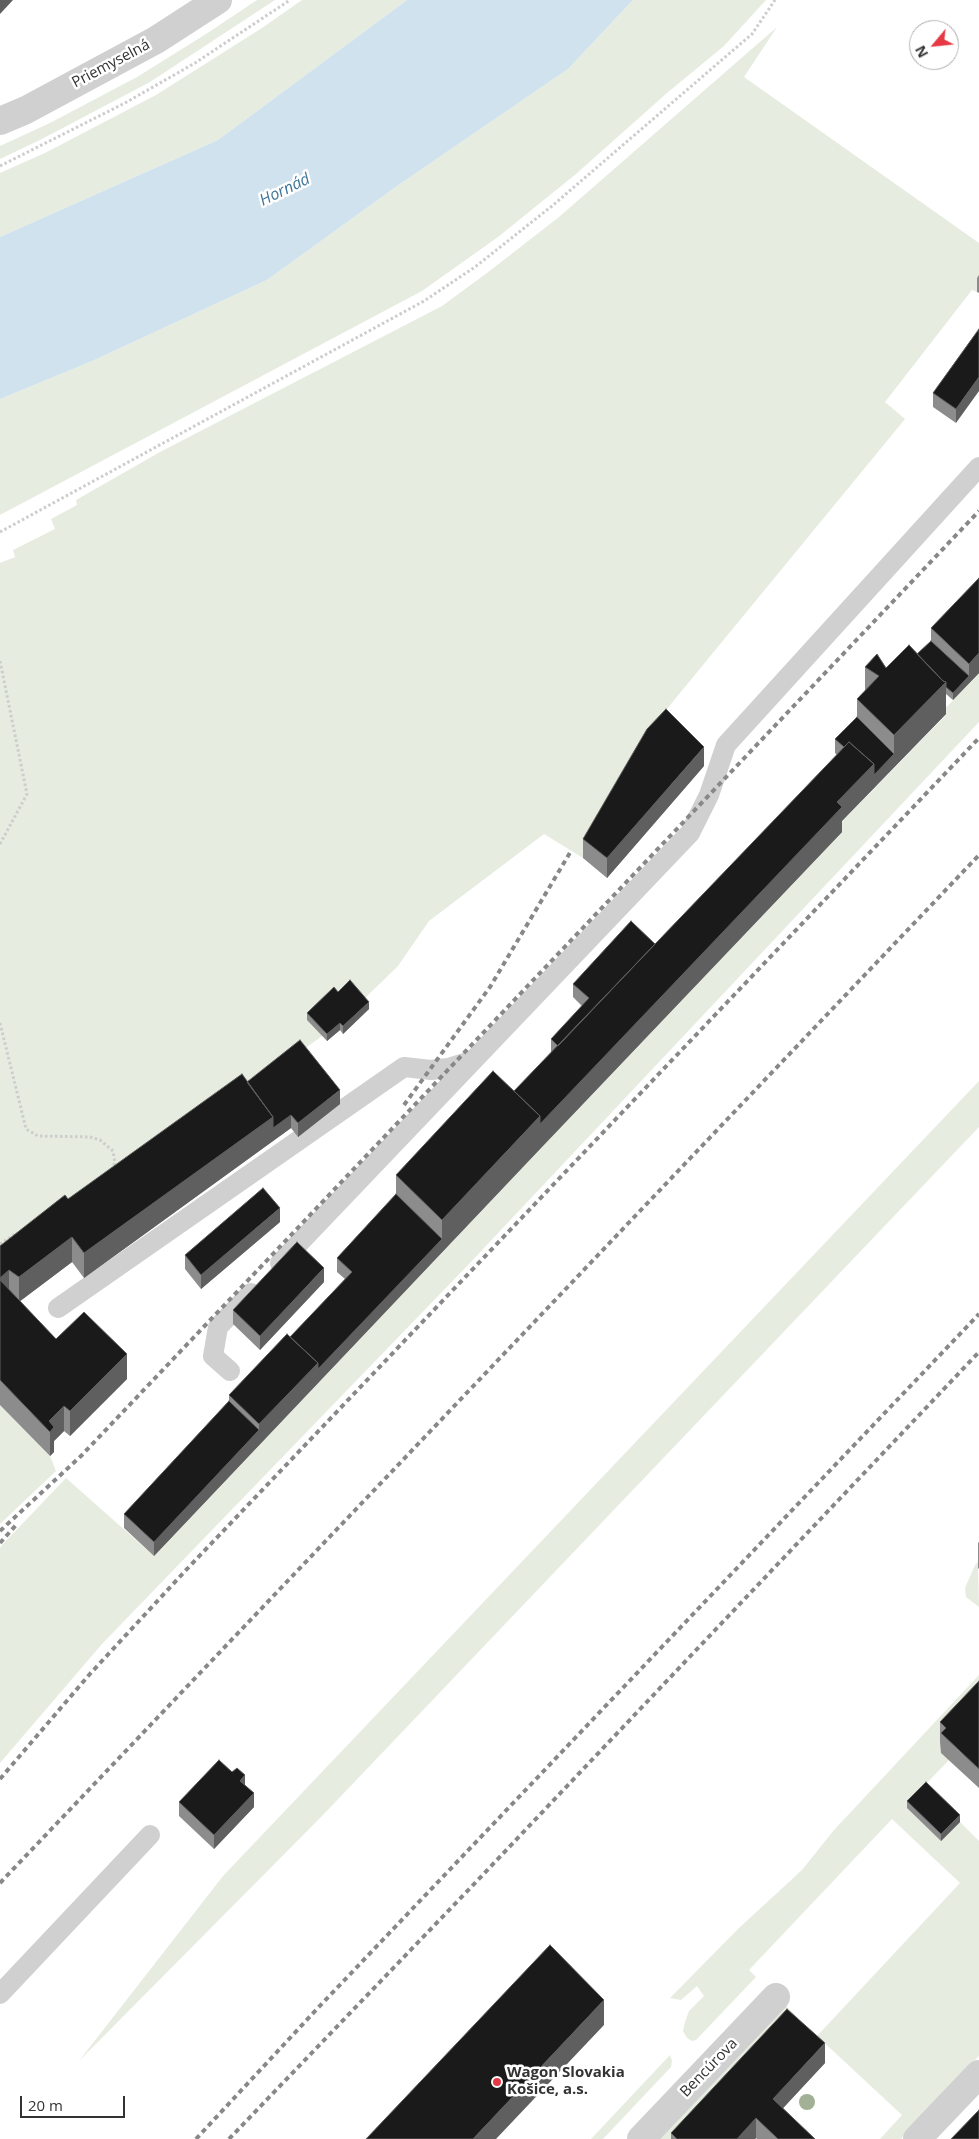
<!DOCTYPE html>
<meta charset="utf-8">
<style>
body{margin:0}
#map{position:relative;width:979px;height:2139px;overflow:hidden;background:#fff;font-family:"Open Sans",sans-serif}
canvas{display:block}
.north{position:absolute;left:909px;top:20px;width:50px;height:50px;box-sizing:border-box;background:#fff;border:1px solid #adadad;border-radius:50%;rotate:242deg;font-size:14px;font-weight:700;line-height:20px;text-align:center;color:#333}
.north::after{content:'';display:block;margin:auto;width:18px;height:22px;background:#e63946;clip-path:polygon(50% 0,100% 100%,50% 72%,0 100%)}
.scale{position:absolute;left:20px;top:2096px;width:105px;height:22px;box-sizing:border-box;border:2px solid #333;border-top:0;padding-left:6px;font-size:15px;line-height:18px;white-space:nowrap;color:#333;-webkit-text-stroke:4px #fff;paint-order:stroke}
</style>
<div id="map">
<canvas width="979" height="2139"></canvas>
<div class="north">N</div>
<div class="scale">20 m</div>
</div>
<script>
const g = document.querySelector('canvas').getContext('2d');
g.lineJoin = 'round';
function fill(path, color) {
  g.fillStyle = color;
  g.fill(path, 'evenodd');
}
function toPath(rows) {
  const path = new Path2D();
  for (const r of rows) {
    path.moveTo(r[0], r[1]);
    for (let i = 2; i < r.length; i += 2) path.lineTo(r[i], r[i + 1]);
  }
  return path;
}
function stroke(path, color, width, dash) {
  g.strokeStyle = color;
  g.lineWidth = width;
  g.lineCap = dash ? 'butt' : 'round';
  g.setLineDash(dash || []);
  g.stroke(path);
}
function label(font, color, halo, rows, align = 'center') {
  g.font = font + ' "Open Sans",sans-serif';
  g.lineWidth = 5;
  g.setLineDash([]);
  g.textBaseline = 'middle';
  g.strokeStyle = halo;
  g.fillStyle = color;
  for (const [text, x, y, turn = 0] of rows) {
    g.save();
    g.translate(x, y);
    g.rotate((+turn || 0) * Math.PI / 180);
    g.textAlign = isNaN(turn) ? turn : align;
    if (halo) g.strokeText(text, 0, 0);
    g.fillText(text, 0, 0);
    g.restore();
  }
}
fill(toPath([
 [257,0,275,0,150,82,40,140,0,159,0,146,50,123,137,77,206,34],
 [302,0,407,0,218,140,0,237,0,173,45,153,156,95,262,28],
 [633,0,766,0,724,46,667,93,576,174,498,237,422,291,0,515,0,399,90,362,267,280,397,186,568,69],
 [777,27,744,77,979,243,979,289,977,292,972,290,885,402,905,419,657,721,647,749,583,858,544,834,429,921,398,966,362,1001,322,1036,0,1271,0,563,15,557,13,550,55,529,51,519,77,505,76,500,160,452,442,306,487,273,559,217],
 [979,673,979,722,468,1265,102,1644,0,1763,0,1548,2,1545,66,1478,154,1556,540,1149,837,827,946,715,942,712],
 [979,1081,979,1127,322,1816,79,2061,223,1876],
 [0,1405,50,1456,56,1471,0,1524],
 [979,1561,978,1568,979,1607,966,1597,965,1588,975,1565],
 [979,1675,979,1701,941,1753,949,1760,924,1786,979,1841,979,2056,901,2139,880,2139,902,2115,817,2036,960,1883,892,1819,749,1970,756,1977,696,2040,692,2041,687,2038,683,2031,685,2022,689,2011,704,1996,697,1986,681,2000,670,1998,739,1928,802,1870,834,1830],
 [783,2003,798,2018,684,2139,656,2139],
 [670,2055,672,2061,671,2067,603,2139,591,2139]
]), '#e6ecdf');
fill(toPath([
 [407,0,633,0,568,69,397,186,267,280,90,362,0,399,0,237,218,140]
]), '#cfe2ee');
stroke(toPath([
 [0,166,125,103,195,63,290,0],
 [0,532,424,301,475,267,552,206,752,34,775,0],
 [0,661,27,794,0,844],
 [0,1023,26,1129,38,1136,90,1137,100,1140,113,1151,115,1163,111,1170],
 [0,1244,17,1233]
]), '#cdcdcd', 3, [2.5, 2.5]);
stroke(toPath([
 [280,1263,690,833,709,795,726,745,979,467],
 [58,1308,404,1067,431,1070,448,1068,471,1061],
 [230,1371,213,1356,218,1327,251,1293],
 [0,1994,150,1835]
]), '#d0d0d0', 20);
stroke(toPath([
 [0,121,26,110,156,40,218,0],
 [641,2139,776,1997],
 [917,2139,979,2074]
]), '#d0d0d0', 28);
stroke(toPath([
 [404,1105,490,987,571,851],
 [0,1531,81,1456,979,511],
 [0,1543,16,1525],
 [0,1779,89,1675,187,1569,979,738],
 [0,1883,979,855],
 [196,2139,316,2010,979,1314],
 [229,2139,476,1882,979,1352]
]), '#888', 4, [5, 4]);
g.fillStyle = '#a2b095';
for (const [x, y] of [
 [807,2102]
]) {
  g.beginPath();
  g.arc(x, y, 8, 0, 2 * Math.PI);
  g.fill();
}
fill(toPath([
 [979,275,979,293,977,292,977,278],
 [979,329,956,423,933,407,933,393],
 [931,628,979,673,953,700,946,694,946,714,842,821,842,832,540,1149,154,1556,124,1528,124,1514,229,1401,229,1395,290,1337,345,1279,337,1272,337,1258,396,1195,396,1175,514,1091,551,1053,551,1039,582,1006,573,997,573,984,655,944,837,755,835,753,835,739,857,717,857,699,865,691,865,667,886,668,917,654,931,641],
 [704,766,607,878,583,858,583,839],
 [338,992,369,1009,343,1034,340,1030,327,1041,307,1020,307,1013],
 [247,1082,340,1104,298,1137,291,1128,84,1278,72,1262,20,1301,56,1339,127,1379,70,1436,64,1431,54,1441,54,1452,50,1456,0,1405,0,1246,68,1199],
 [280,1222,201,1289,185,1269,185,1255],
 [324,1282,260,1350,233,1324,233,1310],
 [979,1542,979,1569,978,1568,978,1543],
 [979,1681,979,1788,941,1753,940,1742,940,1722],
 [245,1785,254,1807,214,1849,179,1816,179,1802],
 [907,1801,960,1822,941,1841,907,1808],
 [825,2063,783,2108,815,2139,757,2139,756,2138,755,2139,671,2139,671,2133]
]), '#8c8c8c');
fill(toPath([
 [0,0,13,0,0,14],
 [979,377,979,391,956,423,956,409],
 [979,653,979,673,953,700,953,693,969,676,969,664],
 [946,682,946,714,842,821,842,832,540,1149,154,1556,154,1542,259,1430,259,1424,318,1363,442,1239,442,1220,837,802,874,764,894,754,894,735],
 [704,747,704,766,607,878,607,858],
 [369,1002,369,1009,343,1034,343,1026],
 [340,1023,340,1030,327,1041,327,1034],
 [340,1090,340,1104,298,1137,298,1123],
 [291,1115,291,1128,84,1278,84,1253,273,1117],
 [280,1208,280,1222,201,1289,201,1275],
 [72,1237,72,1262,19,1302,19,1277],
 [324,1268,324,1282,260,1350,260,1336],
 [9,1270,9,1295,0,1303,0,1278],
 [127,1354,127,1379,70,1436,70,1411],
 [64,1406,64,1431,54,1441,54,1452,50,1456,50,1432,49,1421],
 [245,1775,245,1789,240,1781],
 [254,1793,254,1807,214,1849,214,1835],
 [960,1815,960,1822,941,1841,941,1834],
 [604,2000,604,2025,496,2139,473,2139],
 [825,2043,825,2063,773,2119,773,2099],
 [756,2118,756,2138,755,2139,737,2139]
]), '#5f5f5f');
const building = toPath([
 [979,329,979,377,956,409,933,393,979,329],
 [979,578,979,653,969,664,931,628,979,578],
 [931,641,969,676,953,693,946,687,946,682,943,681,917,654,931,641],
 [909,645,943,681,946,682,894,735,857,699,879,676,865,667,877,654,886,668,909,645],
 [666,709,704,747,607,858,583,839,647,729,666,709],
 [857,717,894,754,874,775,874,764,849,742,844,747,835,739,857,717],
 [849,742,874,764,837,802,842,807,540,1124,540,1116,514,1091,849,742],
 [631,921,655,944,558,1046,551,1039,589,998,573,984,631,921],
 [350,980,369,1002,343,1026,340,1023,327,1034,307,1013,334,987,338,992,350,980],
 [300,1040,340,1090,298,1123,291,1115,273,1128,273,1117,247,1082,300,1040],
 [493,1071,540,1116,442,1220,396,1175,493,1071],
 [242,1074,273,1117,84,1253,72,1237,19,1277,9,1270,0,1278,0,1246,65,1195,68,1199,242,1074],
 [263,1188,280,1208,201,1275,185,1255,263,1188],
 [396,1194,442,1239,318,1369,318,1363,290,1337,352,1272,337,1258,396,1194],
 [297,1242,324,1268,260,1336,233,1310,297,1242],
 [0,1280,56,1339,84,1312,127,1354,70,1411,64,1406,49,1421,54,1427,50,1432,0,1380,0,1280],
 [287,1334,318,1363,259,1424,229,1395,287,1334],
 [229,1401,259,1430,154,1542,124,1514,229,1401],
 [979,1681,979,1769,941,1733,946,1728,940,1722,979,1681],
 [219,1760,232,1772,237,1768,245,1775,240,1781,254,1793,214,1835,179,1802,219,1760],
 [926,1782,960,1815,941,1834,907,1801,926,1782],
 [550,1945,604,2000,473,2139,366,2139,550,1945],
 [787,2009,825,2043,773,2099,815,2139,778,2139,756,2118,737,2139,677,2139,671,2133,787,2009],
 [979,2110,979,2139,951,2139,979,2110]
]);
fill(building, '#1a1a1a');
stroke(building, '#5f5f5f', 1);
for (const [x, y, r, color] of [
 [497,2082,5,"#e63946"]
]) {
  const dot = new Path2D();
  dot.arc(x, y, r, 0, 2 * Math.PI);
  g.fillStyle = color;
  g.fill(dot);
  stroke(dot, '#fff', 2);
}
label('15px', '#333', '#fff', [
 ["Priemyselná",111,64,-28],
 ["Bencúrova",709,2068,-46]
]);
label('bold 15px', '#333', '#fff', [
 ["Wagon Slovakia",507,2073],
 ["Košice, a.s.",507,2090]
], 'left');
label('italic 16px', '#3f7597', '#fff', [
 ["Hornád",285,190,-26]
]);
</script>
